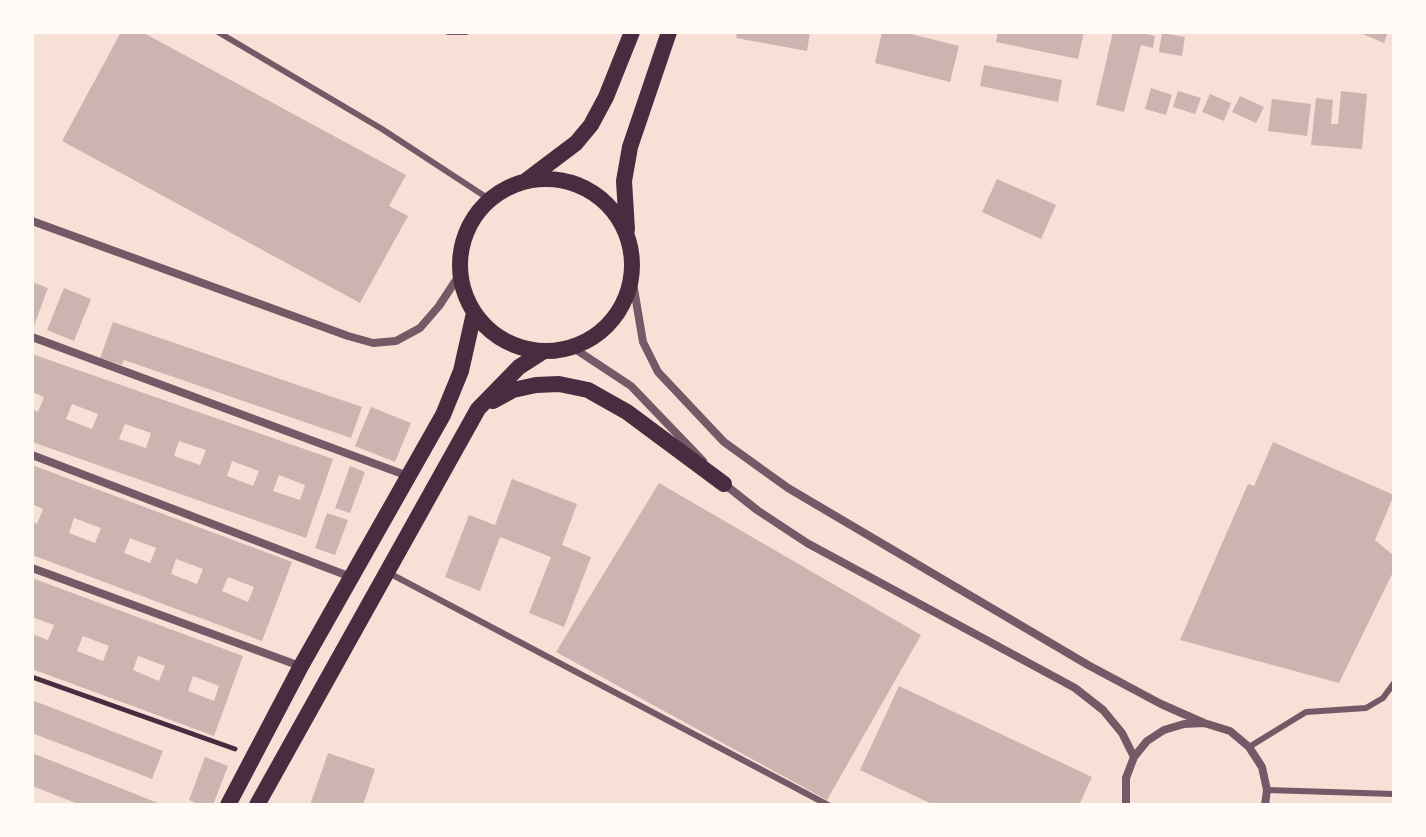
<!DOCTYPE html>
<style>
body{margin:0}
#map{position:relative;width:1426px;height:837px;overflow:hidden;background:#f7e1d7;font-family:Cabin,sans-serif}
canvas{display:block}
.frame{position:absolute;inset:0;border:34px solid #fffaf5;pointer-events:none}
</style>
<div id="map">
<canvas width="1426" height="837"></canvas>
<div class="frame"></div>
</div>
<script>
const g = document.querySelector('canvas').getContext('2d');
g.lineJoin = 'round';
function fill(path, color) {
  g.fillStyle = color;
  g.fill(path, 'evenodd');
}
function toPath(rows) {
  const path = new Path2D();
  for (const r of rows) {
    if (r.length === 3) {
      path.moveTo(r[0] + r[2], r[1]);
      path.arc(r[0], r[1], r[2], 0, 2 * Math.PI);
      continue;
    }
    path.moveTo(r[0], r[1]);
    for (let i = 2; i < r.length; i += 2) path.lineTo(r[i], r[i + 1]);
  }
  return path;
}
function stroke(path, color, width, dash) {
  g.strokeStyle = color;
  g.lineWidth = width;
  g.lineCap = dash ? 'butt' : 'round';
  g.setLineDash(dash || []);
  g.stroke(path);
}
fill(toPath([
 [121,32,142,32,406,175,389,206,408,216,360,303,62,141],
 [737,32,810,32,807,51,736,38],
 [882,32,903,32,959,46,950,82,875,63],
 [998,32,1084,32,1078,59,996,42],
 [1113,32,1140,32,1155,36,1153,48,1141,45,1124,112,1096,105],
 [1358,32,1388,32,1384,43],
 [1162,33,1185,37,1182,56,1159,52],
 [984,65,1062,80,1058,102,980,86],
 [1151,88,1172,95,1166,115,1145,109],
 [1178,91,1201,98,1195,114,1173,107],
 [1341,91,1367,94,1362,149,1311,145,1316,98,1333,100,1331,124,1338,124],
 [1210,94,1231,103,1224,121,1202,112],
 [1240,96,1264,107,1256,123,1232,112],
 [1272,99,1311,104,1307,136,1268,131],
 [997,179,1056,205,1041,239,982,212],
 [32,282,48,288,32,331],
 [64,288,91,299,74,341,47,330],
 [113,322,362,407,351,438,124,360,122,365,100,358],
 [32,354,333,459,306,538,32,442,32,409,38,412,44,397,32,392],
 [72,404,98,414,92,429,66,419],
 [125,424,151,433,146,448,119,439],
 [179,441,206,450,200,465,174,456],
 [232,461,259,471,253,486,227,476],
 [279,475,305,485,300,500,273,491],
 [371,407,411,423,395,462,355,446],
 [1273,442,1394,495,1375,540,1394,556,1394,570,1339,683,1180,640,1248,484,1254,486],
 [32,465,292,562,262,641,32,555,32,521,37,524,43,509,32,504],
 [74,518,101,528,95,543,69,533],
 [130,538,156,548,150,563,124,553],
 [176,559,203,569,197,584,171,574],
 [228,577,254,587,248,602,222,591],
 [350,466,365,472,350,513,335,508],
 [512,479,577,504,562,545,591,557,564,627,529,613,551,557,500,537,480,591,445,577,469,515,495,525],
 [659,483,921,635,827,800,556,652],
 [327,513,348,520,335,555,315,548],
 [32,578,243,656,214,736,32,669,32,634,48,640,54,625,32,617],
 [83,636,109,646,103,661,77,651],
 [138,656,165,666,159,681,133,670],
 [193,676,219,686,214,701,188,691],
 [899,686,1092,777,1079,805,934,805,860,770],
 [32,700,163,751,152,779,32,733],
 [32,753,163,805,81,805,32,786],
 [328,753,375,769,363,805,310,805],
 [205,757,228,766,213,805,200,805,189,800]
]), '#ccb4b1');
stroke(toPath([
 [32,677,235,749]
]), '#4a2c40', 5);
stroke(toPath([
 [218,32,382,129,489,199],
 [448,32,466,32],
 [389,573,828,805],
 [1249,747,1306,712,1366,708,1383,698,1394,683],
 [1267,790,1394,794]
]), '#755966', 6);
stroke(toPath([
 [32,221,348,336,373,343,396,341,420,328,439,306,460,274],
 [632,277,643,342,658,372,724,442,788,488,1088,665,1161,704,1204,723],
 [32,337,408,476],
 [572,347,631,386,703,461],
 [32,455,351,577],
 [723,483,757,510,807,543,1075,688,1103,710,1122,733,1134,757],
 [32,568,300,666],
 [1126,805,1126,778,1134,757,1147,741,1164,730,1184,724,1204,723,1230,731,1249,747,1262,767,1267,790,1265,805]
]), '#755966', 8);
stroke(toPath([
 [546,265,86],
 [527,180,576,143,591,125,606,97,632,32],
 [627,230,624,181,630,147,669,32],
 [493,401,513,390,536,385,559,384,588,390,627,412,724,484],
 [228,805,301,666,443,415,461,371,474,313],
 [257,805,478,409,519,367,544,351]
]), '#4a2c40', 16);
</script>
